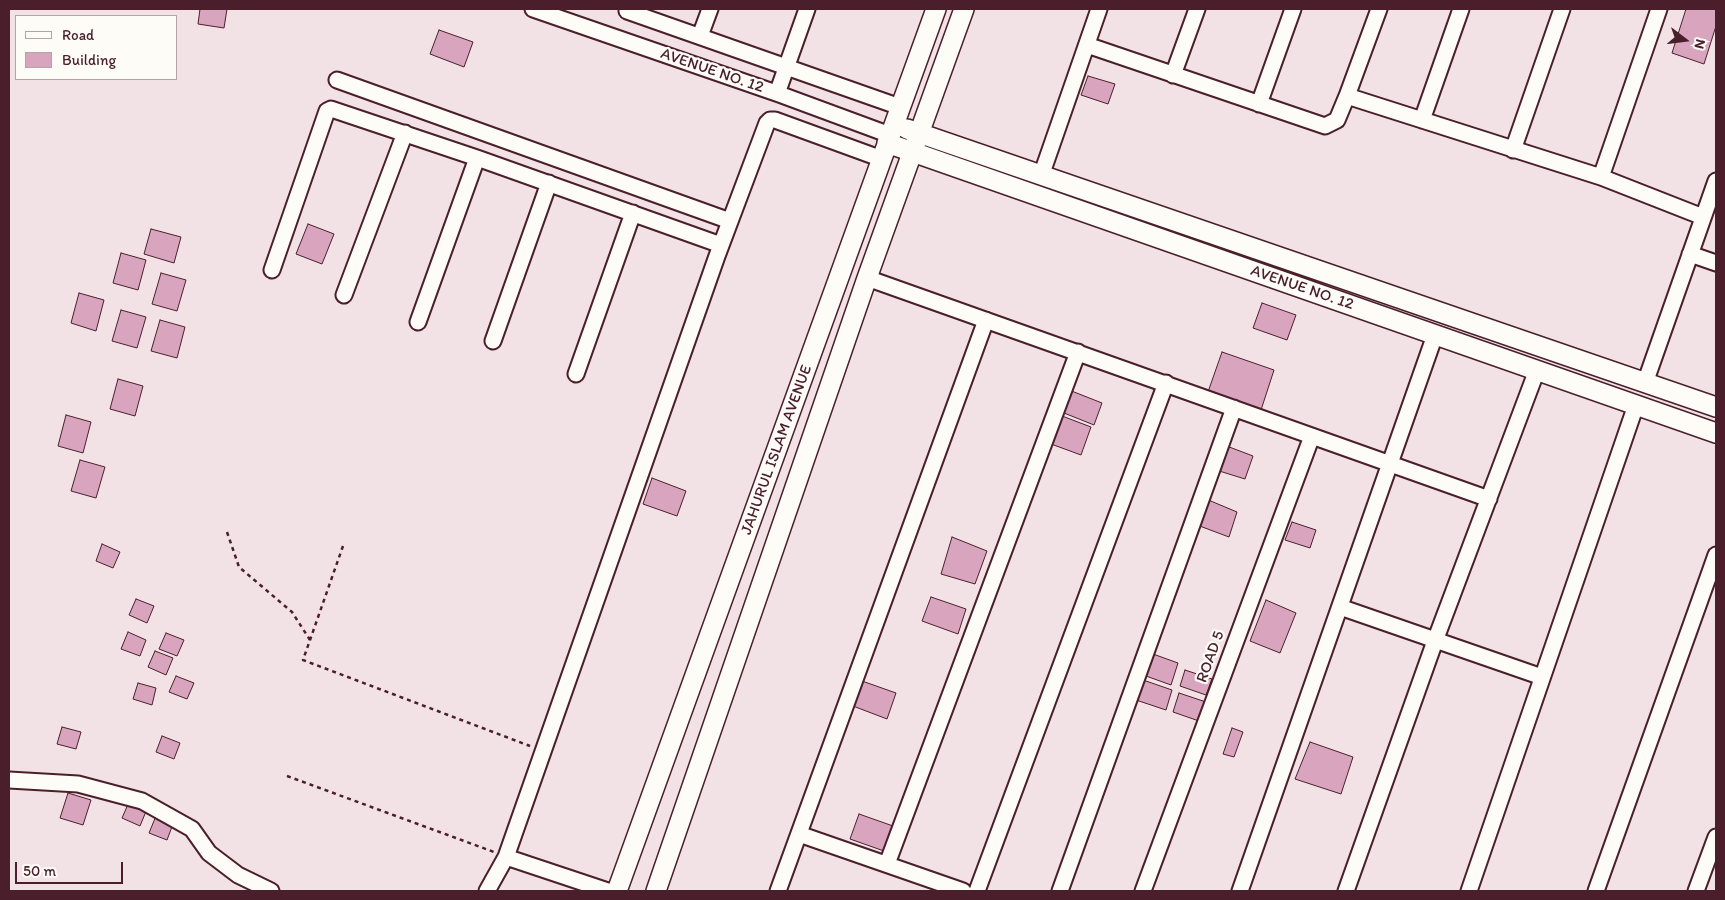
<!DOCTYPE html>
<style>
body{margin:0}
#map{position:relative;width:1725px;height:900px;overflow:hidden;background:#f2e2e6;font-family:Itim,sans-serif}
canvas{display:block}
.frame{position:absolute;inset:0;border:10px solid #4a1f2b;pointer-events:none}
.legend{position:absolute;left:15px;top:15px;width:162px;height:65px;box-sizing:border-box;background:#fdfcf7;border:1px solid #b5a4a5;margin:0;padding:6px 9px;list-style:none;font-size:15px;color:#4a1f2b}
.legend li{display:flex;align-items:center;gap:10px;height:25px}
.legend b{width:25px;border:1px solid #b5a4a5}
.north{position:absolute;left:1660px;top:15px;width:50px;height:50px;-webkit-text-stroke:4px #fdfcf7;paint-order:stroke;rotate:105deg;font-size:14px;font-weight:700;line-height:20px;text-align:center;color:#4a1f2b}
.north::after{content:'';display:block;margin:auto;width:18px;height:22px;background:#4a1f2b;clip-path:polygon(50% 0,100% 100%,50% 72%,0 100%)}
.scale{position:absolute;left:15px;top:862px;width:108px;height:22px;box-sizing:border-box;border:2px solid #4a1f2b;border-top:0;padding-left:6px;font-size:15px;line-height:18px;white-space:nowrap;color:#4a1f2b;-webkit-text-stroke:4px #fdfcf7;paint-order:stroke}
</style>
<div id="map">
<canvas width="1725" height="900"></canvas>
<div class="frame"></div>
<ul class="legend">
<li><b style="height:6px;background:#fdfcf7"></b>Road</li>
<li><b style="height:14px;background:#d8a4be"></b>Building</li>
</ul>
<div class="north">N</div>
<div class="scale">50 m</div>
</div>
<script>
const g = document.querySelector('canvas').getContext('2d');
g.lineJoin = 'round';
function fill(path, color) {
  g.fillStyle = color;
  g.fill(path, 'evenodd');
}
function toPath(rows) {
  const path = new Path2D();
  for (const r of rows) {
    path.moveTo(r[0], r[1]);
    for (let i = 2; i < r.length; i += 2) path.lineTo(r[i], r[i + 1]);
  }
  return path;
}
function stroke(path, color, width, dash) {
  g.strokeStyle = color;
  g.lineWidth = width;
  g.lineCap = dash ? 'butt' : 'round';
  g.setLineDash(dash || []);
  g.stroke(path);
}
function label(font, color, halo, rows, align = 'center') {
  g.font = font + ' Itim,sans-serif';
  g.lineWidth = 4.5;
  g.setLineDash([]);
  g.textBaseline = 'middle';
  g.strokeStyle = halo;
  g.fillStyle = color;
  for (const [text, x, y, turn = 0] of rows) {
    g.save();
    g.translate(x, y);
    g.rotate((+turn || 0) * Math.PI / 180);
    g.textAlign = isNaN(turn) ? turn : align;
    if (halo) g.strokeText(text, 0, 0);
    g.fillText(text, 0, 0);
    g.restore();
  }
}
const building = toPath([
 [200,9,227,9,224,28,198,24,200,9],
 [1686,9,1716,9,1716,26,1704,64,1672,53,1686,9],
 [439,30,473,42,464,67,430,54,439,30],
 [1088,76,1115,84,1108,104,1081,95,1088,76],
 [308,224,334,234,322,264,296,254,308,224],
 [151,229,181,237,174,263,144,254,151,229],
 [121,253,146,260,138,290,113,283,121,253],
 [161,273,186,280,177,311,152,304,161,273],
 [79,293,104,300,96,331,71,323,79,293],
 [1262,303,1296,315,1287,340,1253,328,1262,303],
 [121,310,146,317,137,348,112,341,121,310],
 [160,320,185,327,177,358,151,351,160,320],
 [1222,352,1274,370,1261,410,1208,392,1222,352],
 [118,379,143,386,135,416,110,409,118,379],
 [1069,390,1102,403,1094,425,1059,411,1069,390],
 [66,415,91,422,83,453,58,446,66,415],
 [1062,416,1091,427,1081,455,1051,444,1062,416],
 [1224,445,1253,456,1245,479,1216,470,1224,445],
 [80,460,105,467,96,498,71,491,80,460],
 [652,478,686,491,677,516,643,504,652,478],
 [1206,499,1237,512,1229,537,1197,525,1206,499],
 [1292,522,1316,530,1310,548,1285,540,1292,522],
 [952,537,987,551,975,584,941,574,952,537],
 [102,544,120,552,113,568,96,561,102,544],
 [931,597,966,609,958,634,922,621,931,597],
 [136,599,154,606,147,623,129,615,136,599],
 [1266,600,1296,613,1280,653,1250,641,1266,600],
 [128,632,146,640,140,656,121,649,128,632],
 [166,633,184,640,177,656,159,649,166,633],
 [155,651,173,658,166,675,148,667,155,651],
 [1153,654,1178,663,1171,685,1146,676,1153,654],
 [1185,670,1212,679,1206,695,1180,686,1185,670],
 [176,676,194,683,187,699,169,692,176,676],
 [1143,680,1172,690,1166,710,1136,700,1143,680],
 [862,681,896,693,887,719,853,706,862,681],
 [138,683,156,688,152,705,133,699,138,683],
 [1179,693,1206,702,1199,721,1173,712,1179,693],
 [62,727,81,732,76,749,57,744,62,727],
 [1232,728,1243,732,1234,757,1223,754,1232,728],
 [162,736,180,743,174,759,156,752,162,736],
 [1310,742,1353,757,1341,794,1295,779,1310,742],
 [68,793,91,800,83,825,60,818,68,793],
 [129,802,147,809,140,826,122,818,129,802],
 [859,814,893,826,884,851,850,839,859,814],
 [156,816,173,824,167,840,149,833,156,816]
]);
fill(building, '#d8a4be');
stroke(building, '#4a1f2b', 1);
const minor = toPath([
 [533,9,779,94,890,135],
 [627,11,900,107],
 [700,36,710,9],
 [1087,45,1325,126,1337,120,1347,96,1601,177,1703,217],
 [1173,75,1197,9],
 [337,80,730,221],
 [779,94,779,88,807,9],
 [1347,96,1379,9],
 [1259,104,1293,9],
 [1422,120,1461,9],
 [1513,150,1562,9],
 [1041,176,1099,9],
 [1601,177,1659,9],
 [1690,254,1716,263],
 [272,270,327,111,331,109,477,158,721,245],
 [867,278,1489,499],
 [344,295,405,133],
 [418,322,477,158],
 [493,341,549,183],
 [576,374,633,213],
 [1645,383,1716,181],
 [1716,555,1710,572,1716,574],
 [1340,607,1542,677],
 [9,780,78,784,142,801,192,829,209,853,238,875,271,891],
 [799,834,963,891],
 [506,857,608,891],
 [887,864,1078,352],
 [487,891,506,857,717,256,767,123,770,120,775,120,882,159],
 [778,891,986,320],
 [977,891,1166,383],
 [1060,891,1234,408],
 [1143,891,1312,436],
 [1240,891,1435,335],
 [1346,891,1435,641,1537,370],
 [1469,891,1636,405],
 [1596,891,1710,572],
 [1696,891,1716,837]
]);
const tertiary = toPath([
 [907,129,1716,407],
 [887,143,1716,433],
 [617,891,936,9],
 [656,891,867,278,964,9]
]);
stroke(minor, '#4a1f2b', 19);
stroke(tertiary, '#4a1f2b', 22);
stroke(toPath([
 [227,532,239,567,292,612,310,640],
 [343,546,303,660,530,746],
 [287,776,494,852]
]), '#4a1f2b', 2.5, [4, 4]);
stroke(minor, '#fdfcf7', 15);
stroke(tertiary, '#fdfcf7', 19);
label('16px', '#4a1f2b', '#fdfcf7', [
 ["AVENUE NO. 12",712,71,19],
 ["AVENUE NO. 12",1302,288,19],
 ["JAHURUL ISLAM AVENUE",777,450,-70],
 ["ROAD 5",1211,657,-70]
]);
</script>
